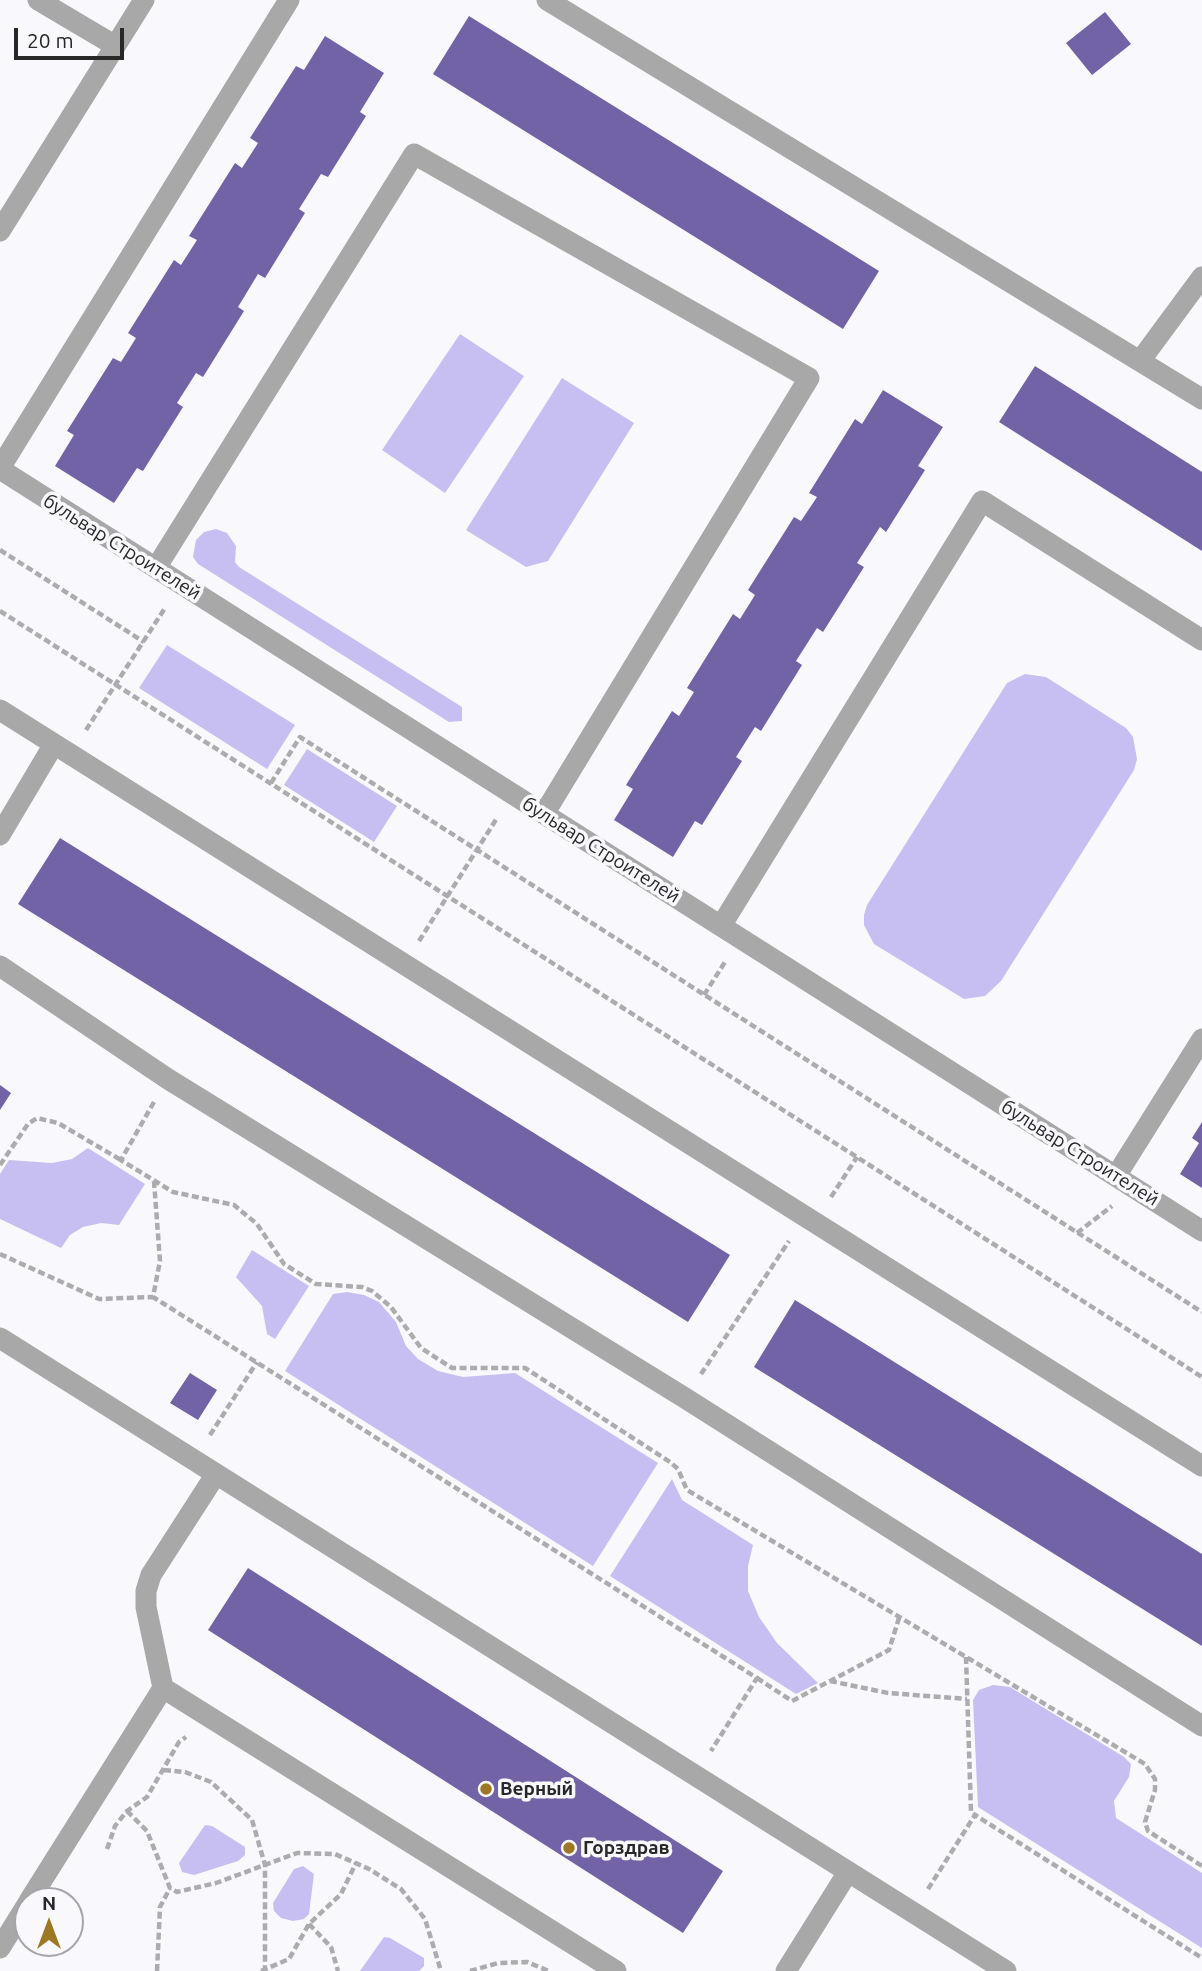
<!DOCTYPE html>
<meta charset="utf-8">
<style>
body{margin:0}
#map{position:relative;width:1202px;height:1971px;overflow:hidden;background:#f9f8fc;font-family:Ubuntu,sans-serif}
canvas{display:block}
.north{position:absolute;left:14px;top:1887px;width:70px;height:70px;box-sizing:border-box;background:#f9f8fc;border:2px solid #a5a5a8;border-radius:50%;rotate:0deg;font-size:19px;font-weight:700;line-height:28px;text-align:center;color:#282829}
.north::after{content:'';display:block;margin:auto;width:24px;height:32px;background:#9d7724;clip-path:polygon(50% 0,100% 100%,50% 72%,0 100%)}
.scale{position:absolute;left:14px;top:28px;width:110px;height:32px;box-sizing:border-box;border:4px solid #282829;border-top:0;padding-left:9px;font-size:21px;line-height:24px;white-space:nowrap;color:#282829;-webkit-text-stroke:5px #f9f8fc;paint-order:stroke}
</style>
<div id="map">
<canvas width="1202" height="1971"></canvas>
<div class="north">N</div>
<div class="scale">20 m</div>
</div>
<script>
const g = document.querySelector('canvas').getContext('2d');
g.lineJoin = 'round';
function fill(path, color) {
  g.fillStyle = color;
  g.fill(path, 'evenodd');
}
function toPath(rows) {
  const path = new Path2D();
  for (const r of rows) {
    path.moveTo(r[0], r[1]);
    for (let i = 2; i < r.length; i += 2) path.lineTo(r[i], r[i + 1]);
  }
  return path;
}
function stroke(path, color, width, dash) {
  g.strokeStyle = color;
  g.lineWidth = width;
  g.lineCap = dash ? 'butt' : 'round';
  g.setLineDash(dash || []);
  g.stroke(path);
}
function label(font, color, halo, rows, align = 'center') {
  g.font = font + ' Ubuntu,sans-serif';
  g.lineWidth = 7;
  g.setLineDash([]);
  g.textBaseline = 'middle';
  g.strokeStyle = halo;
  g.fillStyle = color;
  for (const [text, x, y, turn = 0] of rows) {
    g.save();
    g.translate(x, y);
    g.rotate((+turn || 0) * Math.PI / 180);
    g.textAlign = isNaN(turn) ? turn : align;
    if (halo) g.strokeText(text, 0, 0);
    g.fillText(text, 0, 0);
    g.restore();
  }
}
fill(toPath([
 [460,334,524,376,445,493,382,450],
 [562,378,634,423,548,561,526,567,466,530],
 [216,529,227,533,236,546,235,562,239,567,462,707,462,721,449,722,198,564,193,557,196,540,204,532],
 [167,645,295,725,267,769,139,688],
 [1025,674,1046,677,1126,728,1133,737,1137,759,1134,770,1001,981,985,996,964,999,874,944,864,925,864,915,867,905,1007,683],
 [307,749,397,806,374,842,284,785],
 [88,1148,145,1184,119,1225,101,1223,83,1227,70,1235,61,1248,0,1219,0,1174,9,1160,52,1163,72,1159],
 [252,1250,309,1286,275,1339,267,1334,262,1306,236,1277],
 [347,1292,364,1295,379,1302,396,1322,406,1346,418,1359,438,1371,463,1377,515,1373,658,1463,593,1566,285,1371,333,1294],
 [672,1479,682,1500,753,1545,748,1566,748,1591,759,1617,777,1643,818,1683,796,1694,610,1576],
 [993,1685,1010,1687,1124,1757,1131,1764,1129,1777,1114,1801,1116,1818,1202,1873,1202,1948,978,1807,973,1700,979,1690],
 [205,1825,212,1826,245,1847,245,1855,238,1861,194,1875,182,1872,179,1863],
 [303,1866,314,1874,309,1914,304,1919,293,1921,281,1918,274,1911,273,1903,294,1869],
 [384,1937,390,1938,424,1958,424,1966,419,1971,360,1971]
]), '#c7bff2');
fill(toPath([
 [1105,12,1131,44,1092,75,1066,43],
 [469,16,879,271,843,329,433,74],
 [325,36,384,73,360,112,366,116,328,177,321,174,299,209,305,213,265,278,258,274,238,307,244,311,203,377,196,373,177,403,183,407,143,471,137,468,114,503,55,466,74,435,67,431,113,358,121,362,136,338,128,333,174,260,181,265,197,240,189,236,235,163,242,168,258,143,250,138,296,66,304,70],
 [1035,366,1202,472,1202,551,999,422],
 [883,390,943,427,918,466,925,470,886,532,880,527,857,563,864,567,823,632,817,628,796,661,802,665,761,731,755,727,736,757,742,761,702,825,695,821,673,857,614,820,633,789,626,785,672,711,679,716,694,692,687,688,733,614,740,619,755,595,748,590,794,517,801,521,817,497,809,493,855,419,862,424],
 [60,838,730,1255,688,1322,18,904],
 [0,1085,11,1093,0,1110],
 [1202,1122,1202,1188,1180,1174,1199,1143,1192,1138],
 [795,1300,1202,1554,1202,1646,754,1367],
 [190,1373,217,1390,198,1420,170,1403],
 [248,1568,723,1871,683,1933,208,1630]
]), '#7263a7');
stroke(toPath([
 [0,550,144,642],
 [0,611,1202,1377],
 [86,730,165,608],
 [271,783,300,737,1202,1312],
 [419,941,497,818],
 [704,995,725,962],
 [154,1102,121,1160,173,1192,234,1205,257,1224,284,1264,316,1284,362,1287,372,1291,391,1307,421,1348,452,1368,525,1368,670,1462,678,1469,687,1490,1145,1764,1155,1779,1155,1790,1145,1822,1148,1831,1202,1866],
 [0,1165,28,1124,37,1118,58,1123,121,1160],
 [154,1181,160,1261,153,1297,757,1678,711,1751],
 [831,1197,857,1157],
 [1077,1233,1112,1206],
 [0,1254,99,1299,153,1297],
 [701,1374,789,1241],
 [210,1435,257,1362],
 [966,1657,971,1812,975,1815],
 [757,1678,792,1701,889,1650,899,1618],
 [830,1681,888,1693,967,1699],
 [164,1770,185,1772,211,1782,252,1820,265,1865,265,1969],
 [127,1811,147,1831,170,1888,177,1892,216,1883,297,1853,335,1854,369,1869,401,1889,425,1919,441,1971],
 [107,1849,115,1826,127,1811,147,1797,179,1742,186,1737],
 [928,1889,975,1815,1202,1958],
 [309,1924,331,1947,338,1971],
 [157,1971,160,1907,170,1888],
 [261,1971,289,1959,309,1924,341,1894,356,1863],
 [470,1971,498,1963,527,1962,549,1971]
]), '#acacae', 4.5, [7, 3.5]);
stroke(toPath([
 [38,0,114,45],
 [547,0,1202,399],
 [0,231,144,0],
 [1140,361,1202,277],
 [0,468,289,0],
 [0,469,1202,1231],
 [156,568,414,154,809,378,544,814],
 [0,710,1202,1466],
 [0,835,54,744],
 [721,926,982,501,1202,640],
 [0,966,168,1079,685,1398,1202,1726],
 [1116,1176,1202,1039],
 [0,1338,1006,1971],
 [163,1688,616,1971],
 [29,1901,163,1688,146,1607,146,1591,151,1575,216,1474],
 [0,1948,28,1903],
 [786,1971,848,1872]
]), '#a8a8a9', 21);
for (const [x, y, r, color] of [
 [486,1789,7,"#9d7724"],
 [569,1848,7,"#9d7724"]
]) {
  const dot = new Path2D();
  dot.arc(x, y, r, 0, 2 * Math.PI);
  g.fillStyle = color;
  g.fill(dot);
  stroke(dot, '#f9f8fc', 2.5);
}
label('19px', '#282829', '#f9f8fc', [
 ["бульвар Строителей",122,547,32],
 ["бульвар Строителей",601,850,32],
 ["бульвар Строителей",1080,1153,32]
]);
label('bold 19px', '#282829', '#f9f8fc', [
 ["Верный",500,1789],
 ["Горздрав",583,1848]
], 'left');
</script>
